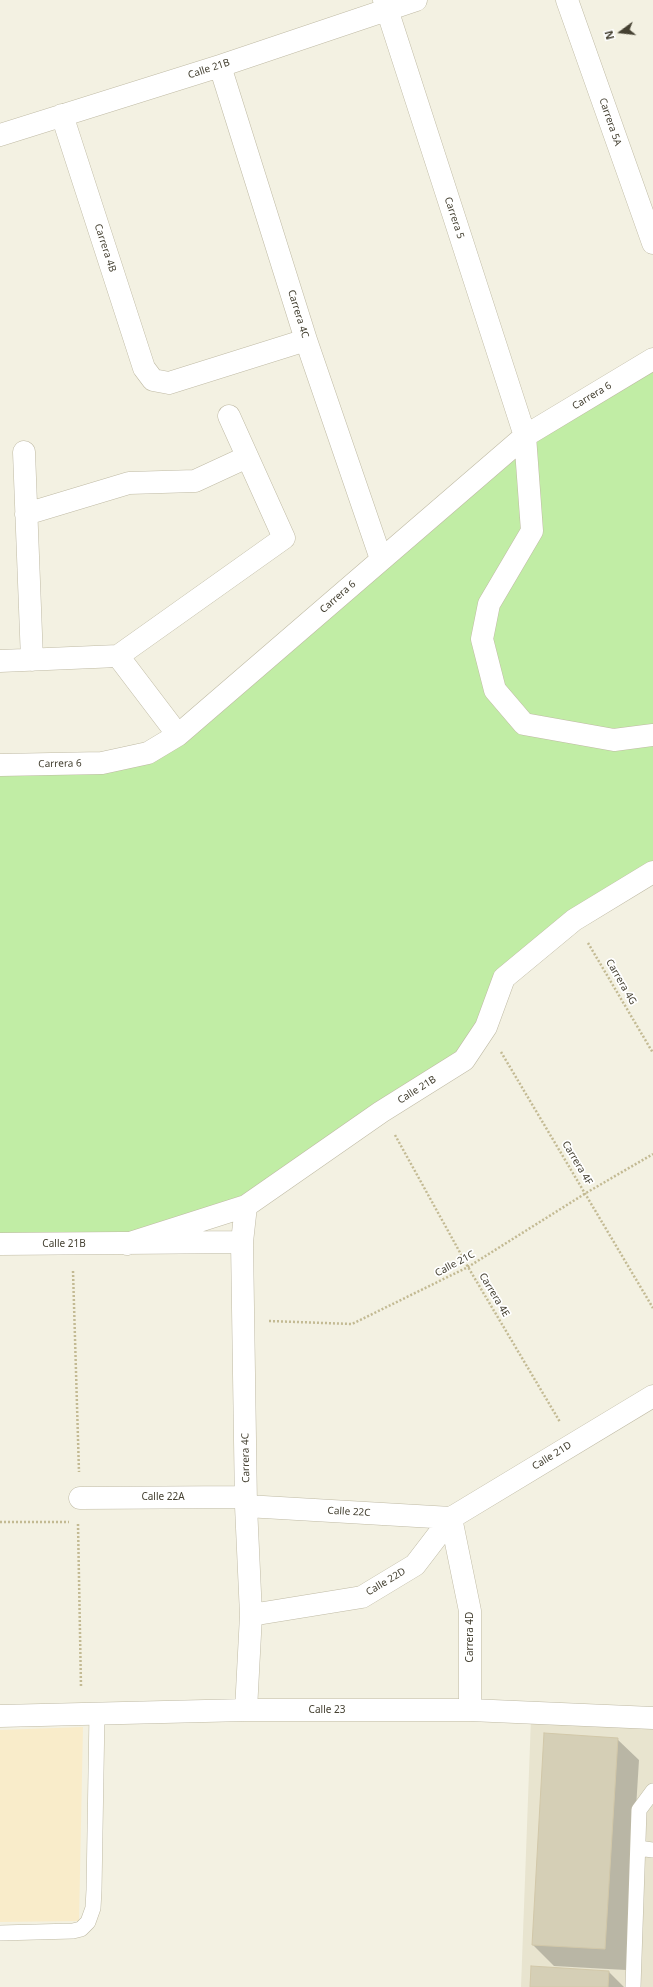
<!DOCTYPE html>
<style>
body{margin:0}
#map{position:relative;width:653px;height:1987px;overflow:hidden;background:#f3f1e2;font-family:"Noto Sans",sans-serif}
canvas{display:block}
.north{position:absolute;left:601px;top:12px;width:40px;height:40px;-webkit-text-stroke:3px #fff;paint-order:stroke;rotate:255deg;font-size:11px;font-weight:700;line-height:16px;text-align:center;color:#454132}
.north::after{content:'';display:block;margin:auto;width:14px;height:18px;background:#454132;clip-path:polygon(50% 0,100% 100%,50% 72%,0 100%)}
</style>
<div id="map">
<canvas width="653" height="1987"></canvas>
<div class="north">N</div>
</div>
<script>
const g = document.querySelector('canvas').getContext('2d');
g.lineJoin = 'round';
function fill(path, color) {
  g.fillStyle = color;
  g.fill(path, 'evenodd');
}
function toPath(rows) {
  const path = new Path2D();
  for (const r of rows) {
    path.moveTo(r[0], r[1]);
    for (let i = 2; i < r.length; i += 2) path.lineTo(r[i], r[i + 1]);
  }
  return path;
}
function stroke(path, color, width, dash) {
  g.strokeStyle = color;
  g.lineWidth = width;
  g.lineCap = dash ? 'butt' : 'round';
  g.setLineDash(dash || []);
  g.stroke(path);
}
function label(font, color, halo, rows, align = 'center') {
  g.font = font + ' "Noto Sans",sans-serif';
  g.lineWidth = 3.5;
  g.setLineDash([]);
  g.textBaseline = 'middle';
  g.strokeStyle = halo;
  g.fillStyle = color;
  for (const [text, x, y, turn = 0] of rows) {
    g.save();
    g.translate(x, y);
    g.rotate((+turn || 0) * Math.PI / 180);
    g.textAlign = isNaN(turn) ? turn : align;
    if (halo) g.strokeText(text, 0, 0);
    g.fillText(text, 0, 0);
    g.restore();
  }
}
fill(toPath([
 [531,1718,653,1725,653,1987,521,1987]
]), '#e8e4cf');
fill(toPath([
 [83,1727,79,1921,0,1922,0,1730]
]), '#f9ecca');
fill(toPath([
 [653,358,653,872,504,978,464,1060,283,1181,127,1244,0,1244,0,765,148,753,525,436]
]), '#c1eda5');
fill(toPath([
 [617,1739,639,1760,626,1970,554,1966,533,1945],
 [609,1972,624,1987,531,1987]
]), '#0003');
const building = toPath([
 [544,1733,618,1738,605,1949,532,1945,544,1733],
 [531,1966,609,1971,608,1987,530,1987,531,1966]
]);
fill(building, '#d5cfb6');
stroke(building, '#d2c8a9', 1);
const lane = toPath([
 [638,1848,653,1850],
 [0,1933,73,1931,81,1929,88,1922,93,1908,94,1890,97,1713],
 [633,1987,639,1810,653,1791]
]);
const street = toPath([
 [384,0,525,436,532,531,489,604,482,639,495,690,524,724,614,740,653,735],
 [567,0,653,243],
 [220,66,306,340,381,559],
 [62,115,144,368,153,380,169,383,306,340],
 [0,135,220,66,416,0],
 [24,452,32,660],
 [26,514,129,483,195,481,247,457],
 [118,656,178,735],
 [0,661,118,656,284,538,229,416],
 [0,765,102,763,148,753,178,735,525,436,653,359],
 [0,1244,242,1242],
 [127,1244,246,1206,381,1112,464,1060,486,1027,504,978,574,920,653,872],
 [80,1498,246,1497],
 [246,1506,451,1518],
 [451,1518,470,1611,470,1710],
 [251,1615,362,1597,415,1565,451,1518,653,1396],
 [246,1710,251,1615,246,1506,242,1242,246,1206],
 [0,1716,246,1710,470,1710,653,1718]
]);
stroke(lane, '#bfbaa4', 16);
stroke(street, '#bfbaa4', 23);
stroke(toPath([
 [588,943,653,1053],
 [501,1052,653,1308],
 [395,1135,468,1267,560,1422],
 [73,1271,79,1472],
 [269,1321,352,1324,468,1267,586,1193,653,1154],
 [0,1522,69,1522],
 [78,1524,81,1687]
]), '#c3ba93', 2.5, [2, 2]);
stroke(lane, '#fff', 15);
stroke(street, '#fff', 22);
label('10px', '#454132', '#fff', [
 ["Calle 21B",209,69,-18],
 ["Carrera 5A",610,122,71],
 ["Carrera 5",454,218,72],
 ["Carrera 4B",105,248,72],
 ["Carrera 4C",298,314,73],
 ["Carrera 6",592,396,-31],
 ["Carrera 6",338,597,-41],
 ["Carrera 6",60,764,-1],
 ["Carrera 4G",621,982,60],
 ["Calle 21B",417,1090,-32],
 ["Carrera 4F",577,1163,59],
 ["Calle 21B",64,1244],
 ["Calle 21C",455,1264,-28],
 ["Carrera 4E",494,1295,59],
 ["Calle 21D",552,1456,-32],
 ["Carrera 4C",246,1458,-91],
 ["Calle 22A",163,1497],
 ["Calle 22C",349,1512,3],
 ["Calle 22D",386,1582,-31],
 ["Carrera 4D",470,1637,-90],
 ["Calle 23",327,1710]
]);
</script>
